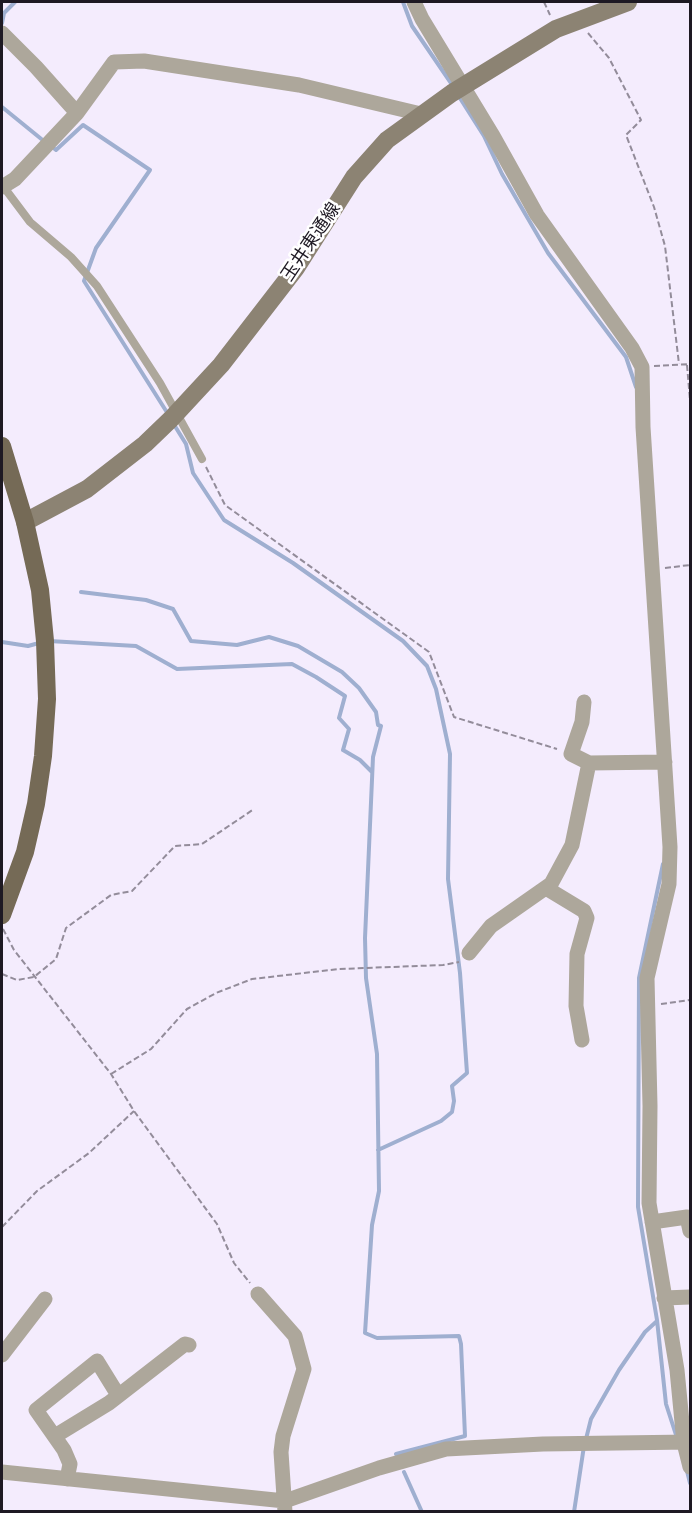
<!DOCTYPE html>
<meta charset="utf-8">
<style>
body{margin:0}
#map{position:relative;width:692px;height:1513px;overflow:hidden;background:#f4ecfd;font-family:"IBM Plex Sans",sans-serif}
canvas{display:block}
.frame{position:absolute;inset:0;border:3px solid #1e1923;pointer-events:none}
</style>
<div id="map">
<canvas width="692" height="1513"></canvas>
<div class="frame"></div>
</div>
<script>
const g = document.querySelector('canvas').getContext('2d');
g.lineJoin = 'round';
function toPath(rows) {
  const path = new Path2D();
  for (const r of rows) {
    path.moveTo(r[0], r[1]);
    for (let i = 2; i < r.length; i += 2) path.lineTo(r[i], r[i + 1]);
  }
  return path;
}
function stroke(path, color, width, dash) {
  g.strokeStyle = color;
  g.lineWidth = width;
  g.lineCap = dash ? 'butt' : 'round';
  g.setLineDash(dash || []);
  g.stroke(path);
}
function label(font, color, halo, rows, align = 'center') {
  g.font = font + ' "IBM Plex Sans","Noto Sans JP",sans-serif';
  g.lineWidth = 5;
  g.setLineDash([]);
  g.textBaseline = 'middle';
  g.strokeStyle = halo;
  g.fillStyle = color;
  for (const [text, x, y, turn = 0] of rows) {
    g.save();
    g.translate(x, y);
    g.rotate((+turn || 0) * Math.PI / 180);
    g.textAlign = isNaN(turn) ? turn : align;
    if (halo) g.strokeText(text, 0, 0);
    g.fillText(text, 0, 0);
    g.restore();
  }
}
stroke(toPath([
 [403,2,412,26,453,86],
 [2,23,4,13,15,2],
 [458,95,484,136,502,174,548,253,626,357,636,387],
 [2,107,45,142],
 [51,146,56,150,83,125,150,170,96,248,84,281,168,414],
 [173,423,186,444,193,473,224,520,293,563,403,641,427,666,436,689,450,754,448,879,460,973,467,1073,452,1086,454,1101,452,1112,441,1121,378,1150],
 [81,592,146,600,173,609,191,641,237,645,269,637,298,646,342,672,359,688,376,712,378,725,381,726,373,757,365,938,366,978,377,1054,379,1191,372,1225,365,1333,377,1338,459,1336,461,1344,465,1436,396,1454],
 [49,641,136,646,177,669,292,664,316,677,345,696,339,718,349,729,343,750,360,760,372,772],
 [2,642,28,646,39,643],
 [663,864,639,978,638,1207,657,1320,666,1404,677,1438],
 [586,1439,591,1419,619,1370,645,1332,657,1321],
 [687,1471,690,1483],
 [404,1472,422,1512],
 [574,1512,584,1446]
]), '#9fafd0', 4);
stroke(toPath([
 [544,2,550,15],
 [588,33,609,58,641,120,626,135,654,207,665,246,679,364],
 [687,365,690,400],
 [654,366,690,364],
 [206,467,225,505,429,652,454,717,557,749],
 [665,568,690,565],
 [3,929,14,950,111,1074,134,1111,217,1224,234,1263,250,1283],
 [2,974,17,980,34,977,56,959,66,928,111,895,132,891,175,846,202,844,254,809],
 [661,1004,690,1000],
 [111,1074,151,1049,187,1009,216,993,252,979,339,969,443,965,459,962],
 [2,1227,37,1191,89,1153,134,1111]
]), '#938c9a', 2, [6, 3]);
stroke(toPath([
 [3,186,30,222,71,257,97,286,160,383,202,459]
]), '#ada79b', 8);
stroke(toPath([
 [414,2,422,19,493,136,537,215,632,348,642,367,643,427,670,847,669,884,647,978,650,1106,649,1203,677,1370,684,1443,690,1467],
 [2,33,36,67,77,113],
 [2,187,15,179,77,113,114,62,144,61,299,85,421,114],
 [584,702,582,722,571,754,589,763,665,762],
 [546,888,584,911,587,918,577,954,576,1006,582,1040],
 [469,953,491,926,551,884,572,845,589,763],
 [652,1222,687,1217,690,1231],
 [258,1294,295,1336,304,1369,283,1436,281,1452,285,1512],
 [664,1298,690,1297],
 [2,1355,45,1299],
 [55,1436,109,1403,185,1344,189,1345],
 [2,1472,285,1501,379,1468,446,1449,543,1444,690,1442],
 [67,1479,70,1464,64,1450,36,1410,97,1361,118,1395]
]), '#ada79b', 15);
stroke(toPath([
 [25,522,87,489,145,444,171,419,221,365,296,268,354,177,387,140,452,93,556,29,628,2]
]), '#8c8373', 18);
stroke(toPath([
 [2,446,25,522,40,590,45,641,47,699,43,756,36,804,25,852,2,915]
]), '#756a56', 18);
label('18px', '#1e1923', '#fff', [
 ["玉井東通線",311,242,-56]
]);
</script>
